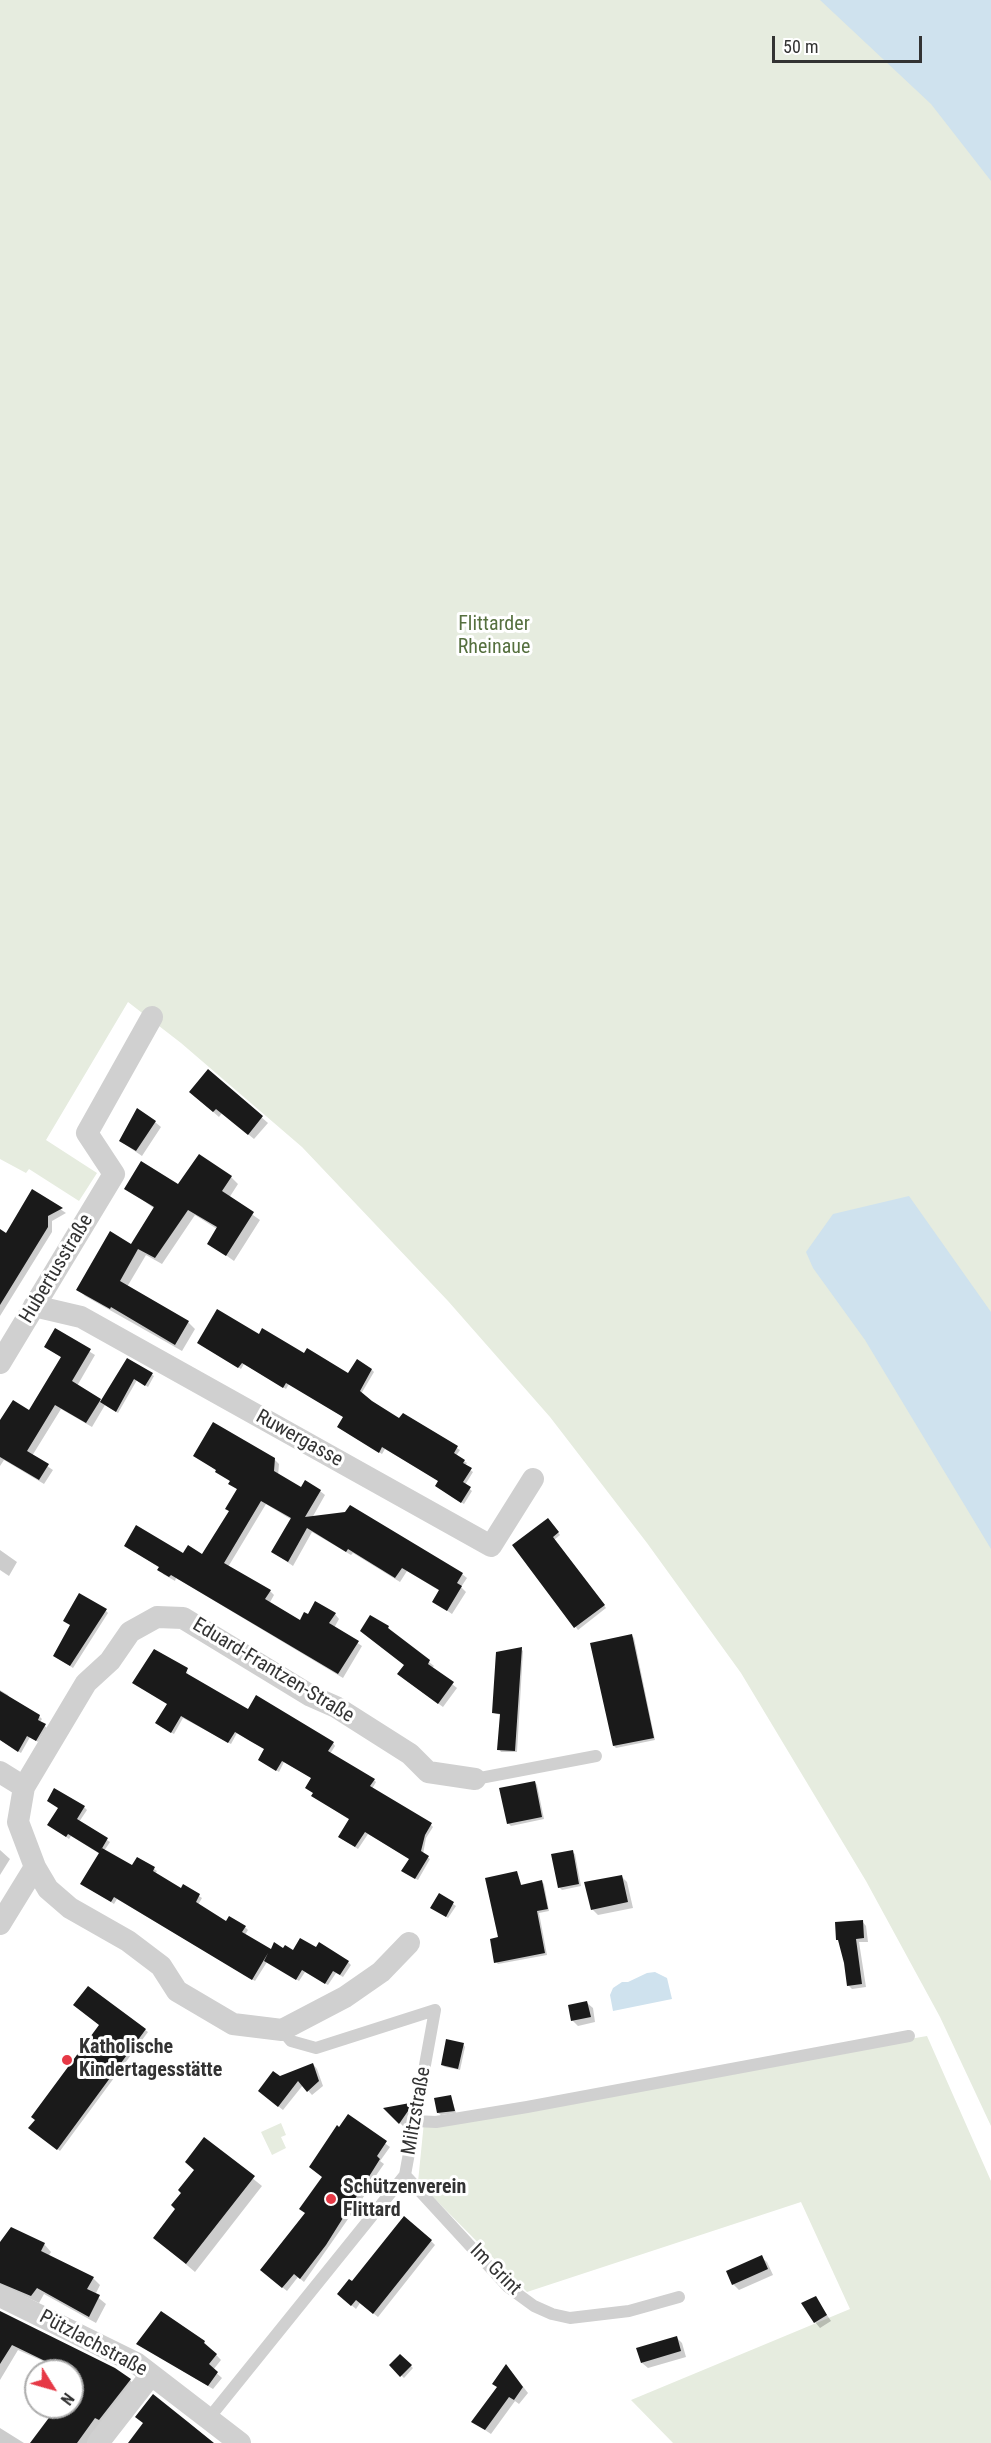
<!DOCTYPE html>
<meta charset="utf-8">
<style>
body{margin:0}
#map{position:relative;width:991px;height:2443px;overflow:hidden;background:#fff;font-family:"Roboto Condensed",sans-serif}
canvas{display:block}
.north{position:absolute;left:24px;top:2359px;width:60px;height:60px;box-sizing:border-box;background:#fff;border:2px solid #adadad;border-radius:50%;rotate:127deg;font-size:16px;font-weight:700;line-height:24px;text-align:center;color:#333}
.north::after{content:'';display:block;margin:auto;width:21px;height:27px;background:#e63946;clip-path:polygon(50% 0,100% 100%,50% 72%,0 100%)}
.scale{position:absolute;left:772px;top:36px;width:150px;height:27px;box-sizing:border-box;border:3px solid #333;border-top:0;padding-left:8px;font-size:18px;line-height:21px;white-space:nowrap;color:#333;-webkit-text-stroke:4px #fff;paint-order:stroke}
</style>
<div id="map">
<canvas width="991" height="2443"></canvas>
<div class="north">N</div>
<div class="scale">50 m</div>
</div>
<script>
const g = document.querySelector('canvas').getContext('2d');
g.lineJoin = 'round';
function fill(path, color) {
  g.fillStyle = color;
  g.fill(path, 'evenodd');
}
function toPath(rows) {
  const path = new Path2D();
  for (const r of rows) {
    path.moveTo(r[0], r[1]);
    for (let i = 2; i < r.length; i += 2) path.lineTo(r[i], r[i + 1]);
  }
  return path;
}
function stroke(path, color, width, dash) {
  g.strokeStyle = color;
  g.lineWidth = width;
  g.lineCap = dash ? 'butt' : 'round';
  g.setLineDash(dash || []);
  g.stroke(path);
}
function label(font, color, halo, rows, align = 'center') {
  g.font = font + ' "Roboto Condensed",sans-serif';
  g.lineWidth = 6;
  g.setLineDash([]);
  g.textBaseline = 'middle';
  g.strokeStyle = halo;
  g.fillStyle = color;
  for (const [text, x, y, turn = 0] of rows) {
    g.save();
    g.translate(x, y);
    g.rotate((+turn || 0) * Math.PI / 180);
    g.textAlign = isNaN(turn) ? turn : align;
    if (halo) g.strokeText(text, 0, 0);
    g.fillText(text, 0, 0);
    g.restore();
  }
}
fill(toPath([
 [0,0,991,0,991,2126,940,2017,866,1881,741,1673,647,1543,550,1417,448,1301,302,1147,181,1043,128,1002,46,1140,97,1173,79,1201,29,1169,26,1173,0,1159],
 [927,2036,991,2181,991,2443,673,2443,631,2400,850,2309,801,2202,527,2292,418,2182,424,2122],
 [281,2123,286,2135,281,2137,286,2148,272,2155,261,2132]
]), '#e6ecdf');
fill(toPath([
 [820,0,991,0,991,181,931,104],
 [909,1196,991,1312,991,1549,865,1340,813,1268,806,1252,833,1214],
 [655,1972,667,1978,672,1999,613,2011,610,1995,613,1988,622,1982,628,1982,647,1973]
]), '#cfe2ee');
fill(toPath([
 [209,1071,268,1123,254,1139,222,1113,219,1117,196,1097],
 [155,1122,161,1127,142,1156,120,1141],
 [231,1177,238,1184,229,1198,260,1220,234,1261,209,1243,217,1229,195,1215,162,1264,146,1255,127,1287,188,1322,195,1329,182,1351,85,1296,78,1289,132,1246,155,1209,126,1188,179,1186],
 [33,1191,66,1213,52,1221,52,1232,0,1316,0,1238,7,1235],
 [55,1330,95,1355,77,1386,102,1402,128,1360,154,1376,148,1387,137,1380,118,1413,105,1405,92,1427,61,1409,32,1456,53,1470,44,1484,4,1460,0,1466,0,1423,30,1413,62,1358,46,1347],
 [259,1336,348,1375,358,1361,372,1370,374,1372,361,1394,400,1420,403,1415,460,1450,456,1456,464,1461,467,1463,465,1466,473,1472,465,1485,472,1491,464,1504,439,1488,439,1481,385,1449,382,1454,341,1429,345,1418,289,1384,286,1389,244,1364,241,1369,201,1345],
 [195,1455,274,1459,279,1464,278,1476,301,1490,320,1491,325,1495,312,1518,462,1574,467,1578,461,1587,466,1592,452,1614,433,1601,440,1591,407,1571,400,1582,353,1553,351,1555,312,1532,293,1566,273,1552,292,1520,266,1504,228,1567,270,1591,274,1595,269,1604,301,1622,335,1614,339,1619,334,1628,362,1646,343,1678,176,1578,175,1581,163,1574,160,1568,126,1546,203,1557,230,1512,227,1509,238,1490,230,1484,232,1482],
 [550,1522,560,1535,554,1540,606,1608,578,1630,514,1545],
 [0,1550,17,1562,9,1576,0,1570],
 [106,1611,108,1613,73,1668,57,1658,71,1625],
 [371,1617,388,1627,392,1633,429,1662,434,1666,432,1668,457,1688,443,1707,404,1679,405,1665],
 [632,1636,634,1638,655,1740,616,1748,614,1746],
 [521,1649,523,1651,517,1752,501,1752,499,1749,501,1715,494,1713],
 [188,1671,187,1675,248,1711,333,1743,335,1746,330,1754,374,1780,376,1782,372,1789,431,1825,433,1827,426,1838,423,1854,430,1859,418,1880,405,1873,410,1859,368,1834,358,1849,342,1839,350,1820,313,1796,314,1793,312,1778,284,1762,279,1772,262,1762,266,1750,237,1733,231,1744,183,1718,174,1734,160,1726],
 [0,1690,8,1695,10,1699,39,1716,42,1719,40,1722,47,1728,38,1742,30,1737,21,1753,0,1740],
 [535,1782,537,1785,544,1819,511,1826,508,1823],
 [84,1807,87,1810,79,1822,110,1842,104,1851,132,1868,138,1859,154,1869,157,1871,155,1874,181,1890,183,1886,199,1896,202,1898,198,1905,227,1923,245,1927,248,1930,245,1935,271,1951,284,1950,348,1962,351,1965,343,1977,336,1973,328,1985,305,1972,299,1981,267,1962,255,1981,117,1899,114,1904,85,1886,100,1854,71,1836,69,1839,49,1825],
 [0,1850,10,1859,0,1875],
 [572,1852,575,1854,581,1886,562,1890,559,1887],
 [517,1873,522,1886,542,1882,544,1884,549,1911,539,1913,547,1955,498,1964,496,1962,500,1939],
 [621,1876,627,1882,633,1908,598,1915,592,1909],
 [440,1895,456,1906,448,1918,435,1910],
 [862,1921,866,1926,868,1942,859,1942,866,1987,852,1989,848,1985,845,1963],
 [88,1988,148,2032,60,2151,32,2130,36,2120,101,2025],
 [587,2003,593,2008,595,2022,578,2026,572,2020],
 [463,2044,465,2047,460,2070,445,2067,442,2065],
 [313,2064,317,2069,323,2086,312,2095,303,2085,283,2110,264,2095,280,2078],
 [451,2096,456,2113,441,2115,438,2113],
 [409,2104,415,2110,413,2117,405,2128,386,2109],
 [348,2116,390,2147,380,2161,384,2164,368,2187,369,2189,304,2282,298,2277,287,2291,266,2274,307,2214,323,2177,339,2129],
 [204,2139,262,2186,195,2272,155,2238,177,2209,183,2193,196,2171],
 [431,2241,435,2245,378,2317,360,2303,356,2309,343,2298,352,2283],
 [44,2244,51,2252,48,2257,93,2278,100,2285,95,2295,106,2304,96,2323,44,2294,39,2303,0,2285,0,2245],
 [761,2257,767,2262,773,2275,739,2290,733,2284],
 [815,2297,831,2321,820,2328,815,2322],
 [0,2313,130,2380,135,2386,87,2443,32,2443,59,2407,72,2407,72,2371,55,2371,45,2362,18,2350,0,2380],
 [162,2313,204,2342,221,2360,213,2370,222,2378,213,2389,138,2344],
 [676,2337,682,2343,686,2357,648,2368,642,2363],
 [400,2356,413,2368,404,2378,391,2365],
 [511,2371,528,2393,519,2404,515,2401,491,2434,473,2422],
 [0,2428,24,2443,0,2443]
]), '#0003');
fill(toPath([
 [208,1069,263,1116,248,1135,216,1109,213,1112,189,1092],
 [137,1108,156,1121,136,1151,119,1141],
 [199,1154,232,1176,222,1191,254,1212,226,1256,207,1244,217,1227,188,1210,155,1258,138,1249,120,1281,189,1321,175,1345,111,1307,110,1309,76,1290,110,1231,131,1244,154,1207,124,1189,141,1161,178,1184],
 [32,1189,63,1208,48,1216,48,1227,0,1305,0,1229,6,1233],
 [217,1309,259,1334,262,1328,304,1353,307,1348,348,1373,357,1359,372,1369,360,1391,372,1401,399,1418,403,1413,458,1446,454,1453,465,1460,463,1463,472,1468,463,1482,471,1487,461,1503,435,1486,438,1481,382,1447,379,1453,337,1427,343,1417,286,1383,283,1388,242,1363,238,1368,197,1343],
 [55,1328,91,1349,72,1381,101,1399,86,1423,55,1405,27,1451,49,1464,39,1480,0,1457,0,1420,13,1400,29,1410,61,1357,44,1347],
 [127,1358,153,1373,145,1386,134,1379,116,1412,100,1402],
 [213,1422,275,1458,274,1471,301,1487,305,1480,321,1490,305,1517,345,1512,350,1505,463,1573,457,1583,462,1586,447,1611,432,1602,439,1590,402,1568,395,1578,348,1549,346,1552,307,1528,288,1562,271,1552,291,1518,261,1501,224,1563,271,1590,265,1599,300,1620,304,1612,308,1614,315,1601,336,1613,329,1623,359,1641,338,1674,171,1575,169,1577,157,1570,159,1567,124,1546,136,1525,183,1553,188,1545,202,1554,229,1511,225,1509,237,1489,228,1484,230,1481,215,1472,216,1470,193,1456],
 [548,1518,559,1532,553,1537,605,1605,574,1628,512,1545],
 [79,1593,107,1609,70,1666,53,1656,70,1625,63,1621],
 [370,1615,389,1626,388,1628,430,1660,428,1664,454,1682,438,1704,397,1674,404,1665,360,1631],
 [632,1634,654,1738,613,1746,590,1643],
 [522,1647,515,1751,497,1750,500,1714,492,1713,496,1652],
 [154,1649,188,1668,186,1673,248,1709,256,1695,334,1742,328,1751,375,1779,370,1786,432,1823,425,1835,421,1851,429,1856,415,1879,401,1871,409,1859,365,1832,355,1847,338,1837,349,1819,311,1796,313,1793,305,1788,311,1778,282,1761,276,1771,258,1760,264,1749,250,1741,235,1732,228,1743,181,1716,171,1733,155,1723,167,1704,132,1683],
 [0,1691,40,1715,38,1720,46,1724,36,1741,27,1736,18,1752,0,1740],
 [535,1781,542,1817,507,1824,499,1788],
 [54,1788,85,1806,77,1819,108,1838,101,1850,102,1848,132,1865,137,1857,155,1867,153,1871,181,1888,183,1884,200,1894,196,1902,226,1921,229,1916,246,1926,242,1932,271,1949,274,1942,283,1948,285,1945,293,1950,300,1938,316,1947,319,1942,349,1961,340,1975,333,1971,325,1984,302,1970,296,1980,264,1961,268,1953,252,1980,114,1897,111,1902,80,1884,99,1853,68,1834,66,1837,47,1825,58,1808,47,1801],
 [573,1850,579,1884,558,1888,551,1854],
 [517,1871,521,1885,542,1880,548,1909,537,1911,545,1953,494,1963,490,1939,498,1937,485,1878],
 [622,1875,628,1902,591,1910,584,1882],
 [439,1893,454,1902,446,1917,430,1908],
 [863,1920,864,1938,856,1939,862,1984,847,1986,844,1963,838,1940,836,1940,835,1922],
 [88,1986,146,2029,57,2150,28,2128,35,2120,31,2117,99,2025,73,2005],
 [587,2001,591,2017,571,2021,568,2005],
 [446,2039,464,2043,458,2069,441,2065],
 [313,2063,319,2081,307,2092,298,2081,278,2107,258,2091,273,2071,280,2076],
 [451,2095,455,2111,437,2113,434,2098],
 [410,2103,408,2111,399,2124,383,2108],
 [348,2114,387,2141,377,2156,380,2159,326,2245,300,2279,294,2274,282,2288,260,2270,305,2213,299,2209,322,2177,309,2167,337,2125,339,2127],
 [204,2137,255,2176,186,2264,153,2238,175,2209,171,2205,181,2193,178,2190,194,2170,185,2162],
 [404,2216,432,2240,373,2314,356,2300,351,2306,337,2294,349,2279,352,2281],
 [11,2227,45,2243,41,2251,94,2277,87,2289,100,2295,89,2317,37,2288,31,2296,0,2283,0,2242],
 [762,2255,768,2269,732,2285,726,2271],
 [816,2296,827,2315,814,2323,801,2303],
 [0,2311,115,2368,131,2379,99,2420,95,2418,77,2443,30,2443,57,2407,72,2407,72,2371,59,2371,44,2364,45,2361,12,2345,0,2364],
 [161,2311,205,2341,204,2343,217,2354,209,2364,218,2372,208,2386,136,2344],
 [677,2336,681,2351,641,2363,636,2348],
 [400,2354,412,2365,400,2377,389,2365],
 [506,2364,523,2387,514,2400,509,2397,485,2430,471,2422,497,2387,492,2384],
 [153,2394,188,2422,214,2443,128,2443,143,2423,135,2417]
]), '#1a1a1a');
stroke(toPath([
 [475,1779,596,1756],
 [415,2121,436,2122,527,2107,909,2036],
 [405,2175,508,2287,534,2306,552,2314,570,2318,629,2311,679,2297],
 [209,2418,405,2175,435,2010,316,2048,291,2041,282,2030]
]), '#d0d0d0', 12);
stroke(toPath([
 [34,1306,81,1317,491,1546,533,1479],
 [0,1363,114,1174,87,1133,152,1017],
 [0,1772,24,1787,86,1683,110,1661,130,1632,157,1617,183,1618,311,1696,336,1707,410,1754,428,1772,475,1779],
 [24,1787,18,1822,35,1867,48,1889,70,1908,128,1941,161,1966,177,1991,233,2024,282,2030,345,1997,381,1972,409,1943],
 [0,1924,35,1867],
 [0,2296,136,2363,240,2443],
 [98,2443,151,2375]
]), '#d0d0d0', 22);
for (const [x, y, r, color] of [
 [67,2060,6,"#e63946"],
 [331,2199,6,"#e63946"]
]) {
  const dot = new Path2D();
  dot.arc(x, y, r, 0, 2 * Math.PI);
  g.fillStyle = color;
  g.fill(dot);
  stroke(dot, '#fff', 2);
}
label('20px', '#56703f', '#fff', [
 ["Flittarder",494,625],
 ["Rheinaue",494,648]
]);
label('20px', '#333', '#fff', [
 ["Hubertusstraße",57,1269,-59],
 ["Ruwergasse",299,1439,29],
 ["Eduard-Frantzen-Straße",273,1671,31],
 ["Miltzstraße",417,2111,-80],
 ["Im Grint",495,2270,45],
 ["Pützlachstraße",93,2344,28]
]);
label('bold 20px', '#333', '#fff', [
 ["Katholische",79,2048],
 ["Kindertagesstätte",79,2071],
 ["Schützenverein",343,2188],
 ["Flittard",343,2211]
], 'left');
</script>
